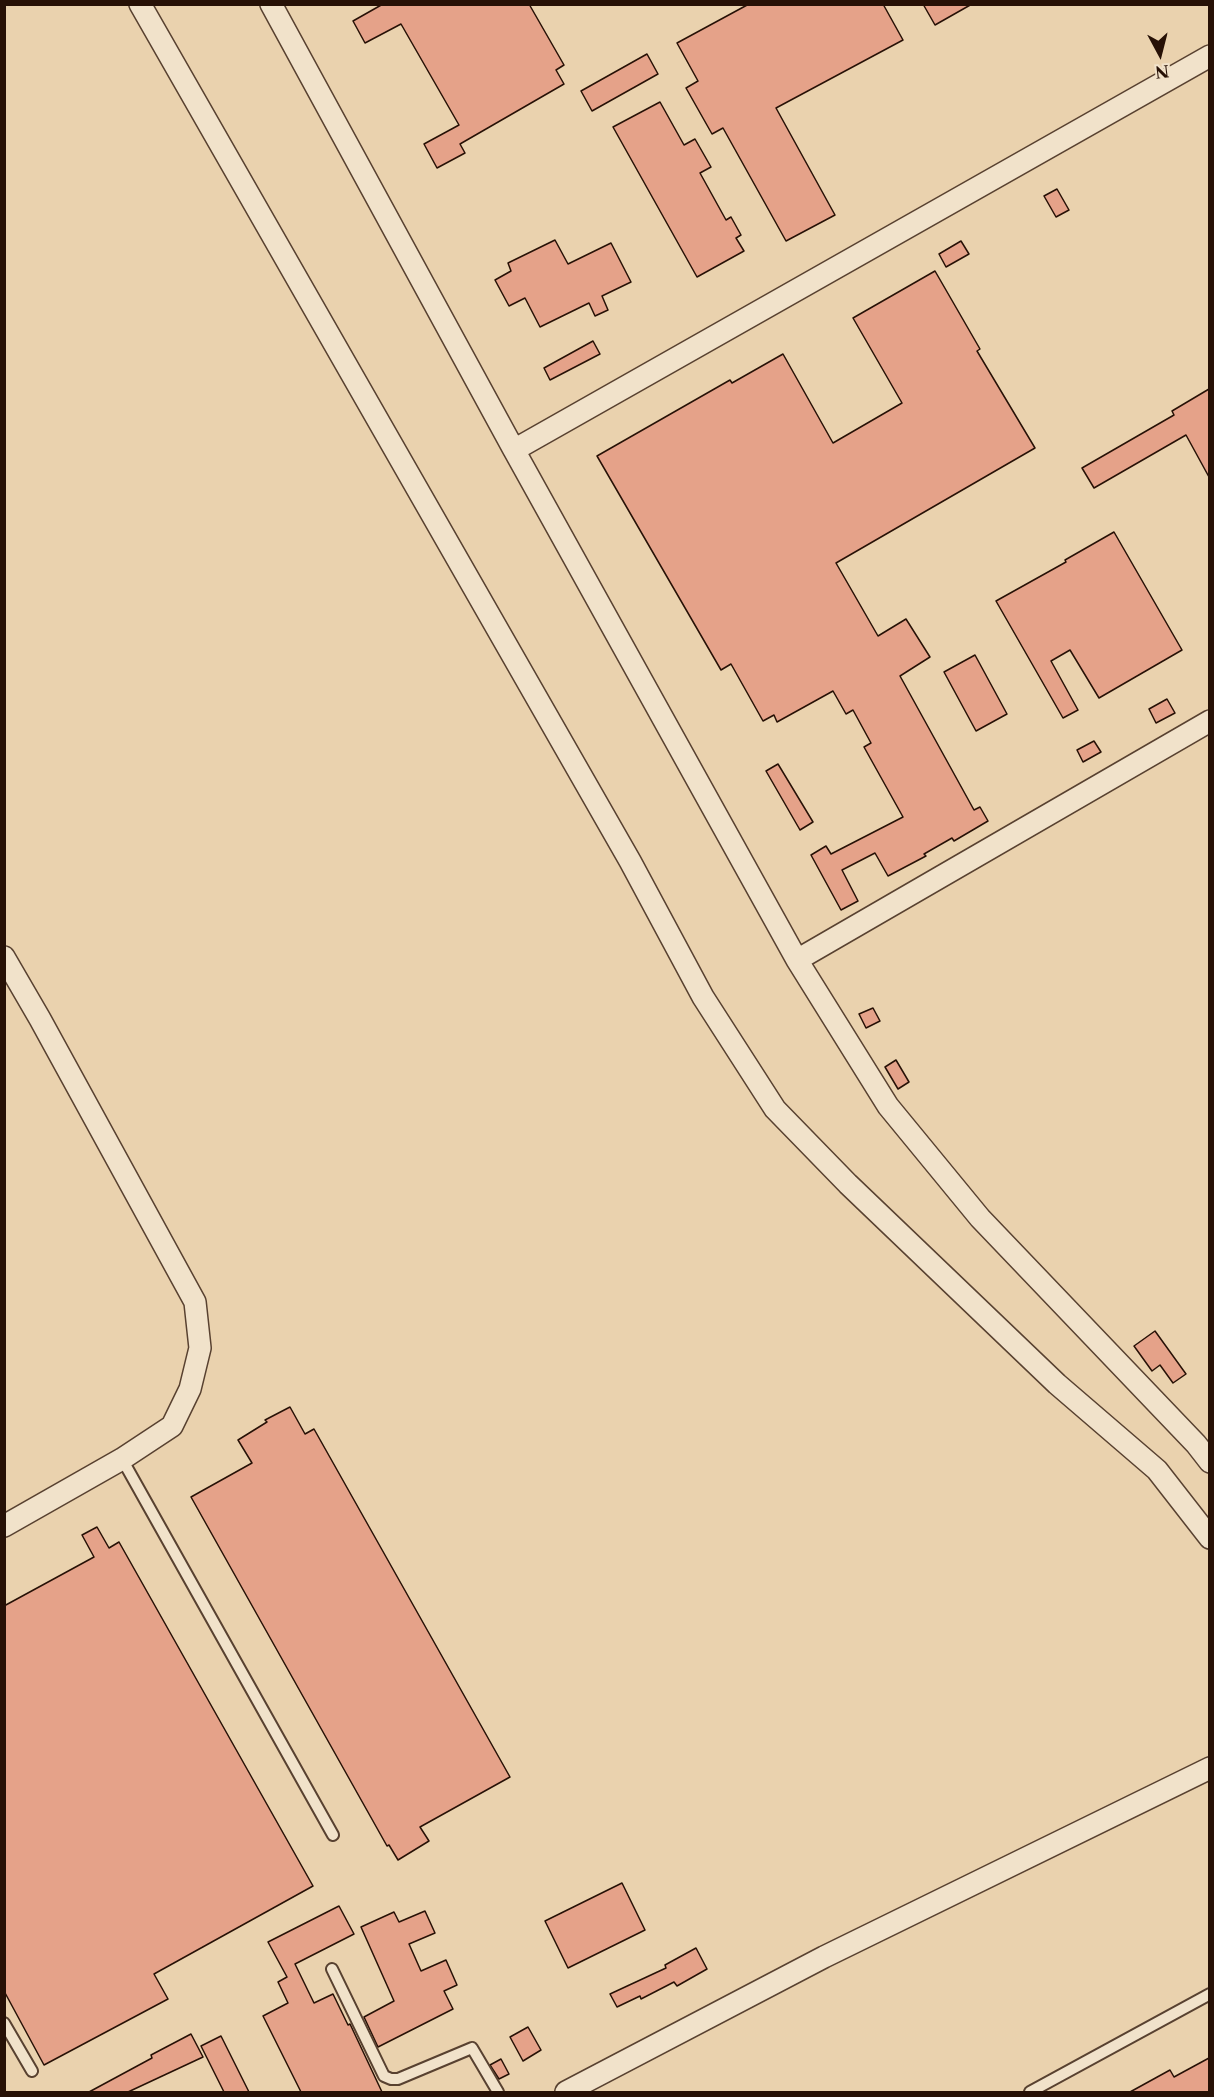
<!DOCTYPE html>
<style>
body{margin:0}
#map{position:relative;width:1214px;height:2097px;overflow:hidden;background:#ead2ae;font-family:"Libre Caslon Text",serif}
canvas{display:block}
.frame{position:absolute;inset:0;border:6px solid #271106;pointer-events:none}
.north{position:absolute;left:1130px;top:24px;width:60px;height:60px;-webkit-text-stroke:4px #f1e2ca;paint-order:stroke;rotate:173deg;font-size:16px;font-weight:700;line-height:24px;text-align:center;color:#271106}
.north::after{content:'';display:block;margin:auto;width:21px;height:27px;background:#271106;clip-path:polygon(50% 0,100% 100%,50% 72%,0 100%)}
</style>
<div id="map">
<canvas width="1214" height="2097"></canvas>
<div class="frame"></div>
<div class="north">N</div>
</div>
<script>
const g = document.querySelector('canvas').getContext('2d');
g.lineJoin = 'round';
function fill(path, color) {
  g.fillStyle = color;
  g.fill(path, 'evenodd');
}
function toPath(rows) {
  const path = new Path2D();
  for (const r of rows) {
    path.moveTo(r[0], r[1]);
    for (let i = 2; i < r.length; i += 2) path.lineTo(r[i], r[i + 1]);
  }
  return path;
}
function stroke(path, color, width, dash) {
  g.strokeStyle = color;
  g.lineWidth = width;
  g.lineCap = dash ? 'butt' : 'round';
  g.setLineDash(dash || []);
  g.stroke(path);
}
const building = toPath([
 [383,4,529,4,564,65,556,70,564,84,460,144,465,153,437,168,424,144,459,125,401,24,365,43,353,21,383,4],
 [749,4,883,4,903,40,776,108,835,215,786,241,723,128,712,134,686,88,698,81,677,43,749,4],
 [923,4,972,4,935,25,923,4],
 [647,54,658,74,592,111,581,91,647,54],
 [660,102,684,145,695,139,711,167,700,173,726,220,731,217,741,235,736,238,744,251,697,277,613,127,660,102],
 [1057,189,1069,210,1056,217,1044,196,1057,189],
 [555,240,568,264,611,243,631,282,602,296,608,310,595,316,589,303,540,327,525,298,509,306,495,280,511,271,508,263,555,240],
 [961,241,969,254,946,267,939,254,961,241],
 [935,271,980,349,977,351,1035,448,836,563,878,636,906,619,930,657,900,676,974,810,980,807,988,821,954,841,952,838,924,854,926,856,888,876,875,853,842,870,858,901,841,910,811,855,826,846,831,854,903,817,864,747,871,743,853,710,846,714,833,691,777,722,774,715,763,721,731,664,721,670,597,456,730,380,732,383,783,354,833,443,902,403,853,318,935,271],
 [593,341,600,354,550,380,544,368,593,341],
 [1209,389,1209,477,1186,435,1094,488,1082,468,1174,415,1172,411,1209,389],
 [1114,532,1182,650,1099,698,1070,650,1051,661,1078,710,1063,718,996,601,1066,562,1065,560,1114,532],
 [975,655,1007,714,976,731,944,672,975,655],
 [1167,699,1175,713,1156,723,1149,709,1167,699],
 [1094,741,1101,752,1083,762,1077,750,1094,741],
 [778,764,813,822,800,830,766,771,778,764],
 [873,1008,880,1021,866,1028,859,1014,873,1008],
 [896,1060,909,1082,898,1089,885,1067,896,1060],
 [1155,1331,1186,1374,1173,1383,1160,1365,1152,1371,1134,1346,1155,1331],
 [290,1407,305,1434,314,1429,510,1777,420,1827,429,1841,398,1860,389,1845,387,1846,191,1497,252,1463,238,1440,267,1422,265,1420,290,1407],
 [97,1527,109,1548,119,1542,313,1886,154,1974,168,1999,44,2065,4,1991,4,1606,94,1557,82,1535,97,1527],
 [622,1883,645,1930,568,1968,545,1921,622,1883],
 [339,1906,354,1934,295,1964,314,2003,333,1994,348,2025,350,2024,382,2092,301,2092,263,2016,288,2003,278,1982,287,1977,268,1942,339,1906],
 [425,1911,435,1933,409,1944,421,1971,446,1960,457,1985,444,1991,453,2009,378,2047,364,2017,394,2001,361,1927,394,1912,399,1922,425,1911],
 [696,1948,707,1969,677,1986,674,1982,641,1999,640,1996,617,2007,610,1994,666,1968,665,1965,696,1948],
 [528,2027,541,2050,523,2061,510,2037,528,2027],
 [191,2034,203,2057,128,2092,89,2092,152,2058,151,2055,191,2034],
 [221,2036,249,2092,224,2092,201,2046,221,2036],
 [1209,2058,1209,2092,1130,2092,1170,2070,1174,2077,1209,2058],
 [501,2059,509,2074,499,2079,490,2065,501,2059]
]);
fill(building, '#e5a289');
stroke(building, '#271106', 1.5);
const lane = toPath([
 [122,1459,333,1835],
 [332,1969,384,2076,391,2079,398,2079,472,2048,498,2092],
 [4,2023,32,2071],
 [1030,2092,1210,1994]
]);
const street = toPath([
 [140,4,630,861,703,997,775,1109,848,1184,1057,1384,1157,1470,1210,1538],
 [271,4,514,450,1210,56],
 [514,450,797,960,888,1106,980,1218,1196,1444,1210,1462],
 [4,957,40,1019,195,1302,200,1348,190,1389,172,1426,122,1459,4,1526],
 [797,960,1210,721],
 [566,2092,824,1957,1210,1768]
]);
stroke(lane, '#584130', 14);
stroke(street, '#584130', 24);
stroke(lane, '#f1e2ca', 10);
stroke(street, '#f1e2ca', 21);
</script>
